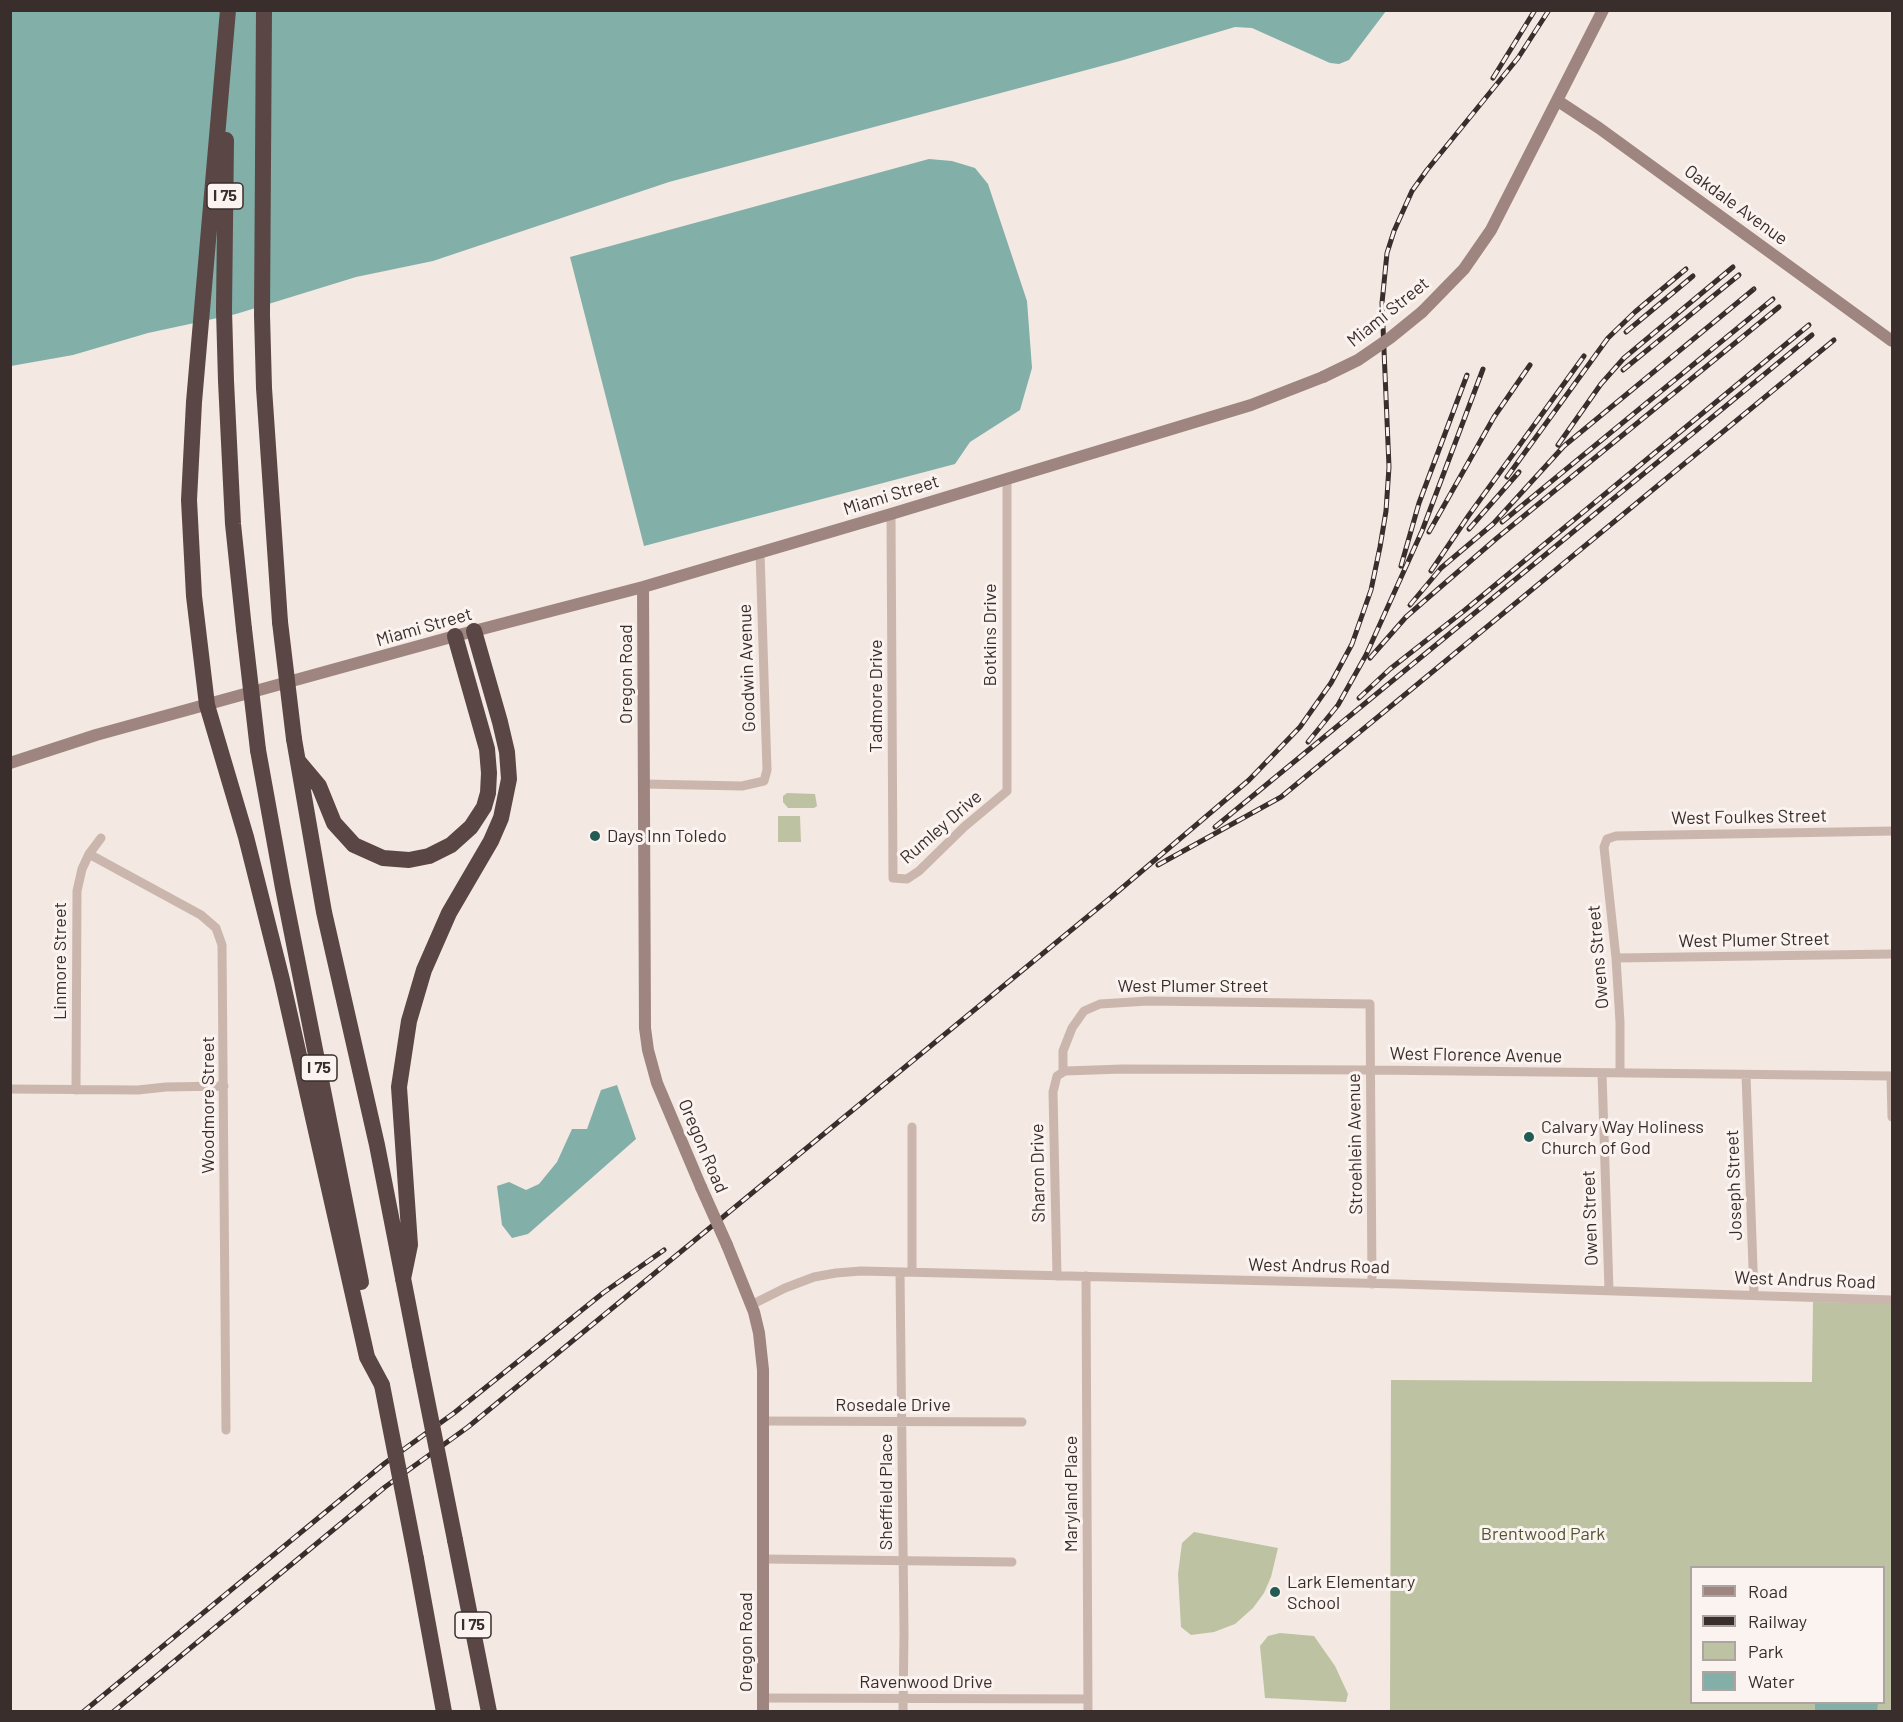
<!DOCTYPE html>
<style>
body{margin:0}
#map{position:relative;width:1903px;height:1722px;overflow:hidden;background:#f3e8e2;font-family:Barlow,sans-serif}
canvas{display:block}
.frame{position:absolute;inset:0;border:12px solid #3a2e2c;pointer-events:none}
.legend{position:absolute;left:1690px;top:1566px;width:195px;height:138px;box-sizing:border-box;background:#faf3ef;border:2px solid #ada4a1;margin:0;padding:8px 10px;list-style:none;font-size:18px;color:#3a2e2c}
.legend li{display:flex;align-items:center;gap:12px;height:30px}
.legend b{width:30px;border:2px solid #ada4a1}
</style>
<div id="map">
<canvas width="1903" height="1722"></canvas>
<div class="frame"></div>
<ul class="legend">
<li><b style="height:8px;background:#9f857f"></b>Road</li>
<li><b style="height:8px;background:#3a2e2c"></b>Railway</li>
<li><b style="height:16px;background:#bdc2a2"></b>Park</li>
<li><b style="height:16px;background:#82afa8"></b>Water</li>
</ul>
</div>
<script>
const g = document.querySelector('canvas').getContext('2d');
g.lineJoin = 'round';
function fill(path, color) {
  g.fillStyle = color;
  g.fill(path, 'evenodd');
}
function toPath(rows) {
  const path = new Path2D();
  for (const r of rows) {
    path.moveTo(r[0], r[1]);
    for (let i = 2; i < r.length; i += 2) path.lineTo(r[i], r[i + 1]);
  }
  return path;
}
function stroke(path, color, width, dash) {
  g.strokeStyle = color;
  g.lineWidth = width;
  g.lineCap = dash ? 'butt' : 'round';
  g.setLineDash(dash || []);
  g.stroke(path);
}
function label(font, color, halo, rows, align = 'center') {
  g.font = font + ' Barlow,sans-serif';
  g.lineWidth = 6;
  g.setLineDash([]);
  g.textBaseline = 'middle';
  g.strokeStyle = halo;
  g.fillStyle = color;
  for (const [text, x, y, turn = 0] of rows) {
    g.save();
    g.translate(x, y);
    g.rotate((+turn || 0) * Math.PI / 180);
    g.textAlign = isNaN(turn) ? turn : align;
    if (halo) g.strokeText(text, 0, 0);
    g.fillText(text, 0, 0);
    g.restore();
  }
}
fill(toPath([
 [787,793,815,794,817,806,814,808,788,808,783,802,783,796],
 [778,816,800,816,801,842,778,842],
 [1813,1302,1892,1303,1892,1711,1390,1712,1391,1380,1812,1382],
 [1692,1568,1884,1568,1884,1702,1692,1702],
 [1194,1532,1278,1548,1271,1577,1264,1593,1253,1608,1235,1624,1214,1632,1191,1635,1181,1627,1178,1574,1182,1543],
 [1280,1633,1314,1636,1335,1666,1348,1694,1346,1702,1265,1698,1260,1646,1268,1636]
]), '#bdc2a2');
fill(toPath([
 [11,11,1386,11,1349,60,1339,64,1330,63,1252,28,1235,27,1120,61,669,182,433,261,356,277,236,314,148,333,73,355,11,366],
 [929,159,952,161,975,168,988,184,1027,301,1032,368,1020,410,970,442,955,464,644,546,570,257],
 [617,1085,636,1139,528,1234,512,1238,502,1225,497,1186,509,1182,526,1190,539,1184,557,1162,572,1129,587,1129,601,1090],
 [1815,1703,1878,1703,1877,1711,1815,1711]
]), '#82afa8');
stroke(toPath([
 [891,514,893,878,907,879,919,871,964,827,1007,791,1007,479],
 [644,784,742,786,764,781,767,770,760,552],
 [89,854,201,915,216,928,222,945,226,1430],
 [1616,958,1892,954],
 [1063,1071,1063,1051,1072,1028,1084,1011,1100,1004,1148,1001,1370,1004,1372,1284],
 [1602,1073,1609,1290],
 [1620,1073,1620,1022,1616,958,1604,847,1607,839,1616,836,1892,831],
 [1746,1075,1754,1295],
 [1891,1076,1892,1117],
 [10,1089,138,1090,166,1087,224,1086],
 [76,1090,77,891,82,869,89,854,101,838],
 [912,1127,912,1272],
 [900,1272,904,1633,903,1712],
 [1057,1276,1053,1092,1057,1076,1065,1071,1123,1069,1371,1070,1892,1076],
 [1086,1276,1088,1712],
 [751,1305,785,1288,814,1277,836,1273,861,1271,1399,1284,1892,1300],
 [763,1421,1022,1422],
 [764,1559,1012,1562],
 [763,1698,1088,1699]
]), '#cbb6ae', 9);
stroke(toPath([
 [1558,101,1599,128,1892,341],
 [1422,312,1464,269,1491,230,1603,10],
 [643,587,645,1028,648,1050,657,1083,701,1187],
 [10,763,96,735,455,636,643,587,891,514,1251,405,1323,377],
 [727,1245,754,1312,759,1333,763,1370,763,1712]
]), '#9f857f', 12);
stroke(toPath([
 [228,10,194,402,189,500,194,596,207,705,246,837,282,980,367,1357,382,1385],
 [264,10,262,315,264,388,280,622],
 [226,140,224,310,226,381,233,524,244,629],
 [294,739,324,912,377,1145,420,1365],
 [258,750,283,888,361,1282],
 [298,761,319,786,334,823,354,845,383,858,409,860,429,856,451,845,471,827,484,807,488,793,489,773,487,749,455,636],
 [403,1279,410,1245,399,1087,409,1021,424,970,449,913,491,841,501,818,509,779,507,752,500,722,474,631],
 [455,1540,489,1712],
 [416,1559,444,1712]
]), '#5a4644', 16);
const rail = toPath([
 [1493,78,1535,10],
 [1626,332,1693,276],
 [1623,370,1739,275],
 [1558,445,1601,384,1624,358,1733,267],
 [1507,477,1608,338,1635,312,1686,269],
 [1502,522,1773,299],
 [1469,529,1519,472],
 [1429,532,1494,417,1530,365],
 [1401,566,1419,503,1467,375],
 [1431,571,1469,515,1584,356],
 [1410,605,1441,568,1493,524,1564,446,1754,289],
 [1370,658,1406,617,1422,603,1497,538,1779,307],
 [1359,698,1390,669,1465,610,1809,325],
 [1308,742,1338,705,1366,655,1422,531,1483,369],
 [1215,827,1812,335],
 [1158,865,1281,797,1834,340],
 [83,1712,385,1463,454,1413,603,1293,664,1250],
 [113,1712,385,1487,468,1427,1109,899,1249,780,1300,727,1331,683,1352,644,1371,590,1380,547,1386,511,1389,467,1382,303,1387,253,1394,231,1412,191,1427,170,1518,58,1549,10]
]);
stroke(rail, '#3a2e2c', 5);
stroke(rail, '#faf3ef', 3, [9]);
stroke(toPath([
 [1323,377,1358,360,1390,338,1422,312],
 [701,1187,727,1245]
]), '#9f857f', 12);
stroke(toPath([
 [280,622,294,739],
 [244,629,258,750],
 [420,1365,455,1540],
 [382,1385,416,1559]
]), '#5a4644', 16);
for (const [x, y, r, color] of [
 [595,836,6,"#235a53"],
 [1529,1137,6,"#235a53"],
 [1275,1592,6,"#235a53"]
]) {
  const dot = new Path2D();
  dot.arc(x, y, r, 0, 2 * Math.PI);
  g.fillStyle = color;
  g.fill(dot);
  stroke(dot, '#faf3ef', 2);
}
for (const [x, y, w] of [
 [225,196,36],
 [319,1068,36],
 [473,1625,36]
]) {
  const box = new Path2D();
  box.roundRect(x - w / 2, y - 13, w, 26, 4.5);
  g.fillStyle = '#faf3ef';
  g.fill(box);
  stroke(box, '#3a2e2c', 1.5);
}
label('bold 16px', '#3a2e2c', null, [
 ["I 75",225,196],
 ["I 75",319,1068],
 ["I 75",473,1625]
]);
label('18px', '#3a2e2c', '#faf3ef', [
 ["Oakdale Avenue",1736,205,36],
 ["Miami Street",1388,312,-39],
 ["Miami Street",891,495,-17],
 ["Miami Street",424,627,-16],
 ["Botkins Drive",990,635,-90],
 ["Goodwin Avenue",747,668,-92],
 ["Oregon Road",626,674,-90],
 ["Tadmore Drive",876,696,-90],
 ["West Foulkes Street",1749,817,-1],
 ["Rumley Drive",941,827,-41],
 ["West Plumer Street",1754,940,-1],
 ["Owens Street",1598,957,-95],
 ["Linmore Street",60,961,-90],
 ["West Plumer Street",1193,986],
 ["West Florence Avenue",1476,1055,1],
 ["Woodmore Street",208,1105,-90],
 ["Stroehlein Avenue",1355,1144,-91],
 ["Oregon Road",703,1146,67],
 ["Sharon Drive",1038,1173,-91],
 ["Joseph Street",1734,1185,-92],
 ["Owen Street",1590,1218,-92],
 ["West Andrus Road",1319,1266,1],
 ["West Andrus Road",1805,1280,2],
 ["Rosedale Drive",893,1405],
 ["Sheffield Place",886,1492,-90],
 ["Maryland Place",1071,1494,-90],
 ["Oregon Road",746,1642,-90],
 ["Ravenwood Drive",926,1682]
]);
label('18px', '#3a2e2c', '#faf3ef', [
 ["Days Inn Toledo",607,836],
 ["Calvary Way Holiness",1541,1127],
 ["Church of God",1541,1148],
 ["Lark Elementary",1287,1582],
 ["School",1287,1603]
], 'left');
label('18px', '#505731', '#faf3ef', [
 ["Brentwood Park",1543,1534]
]);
</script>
